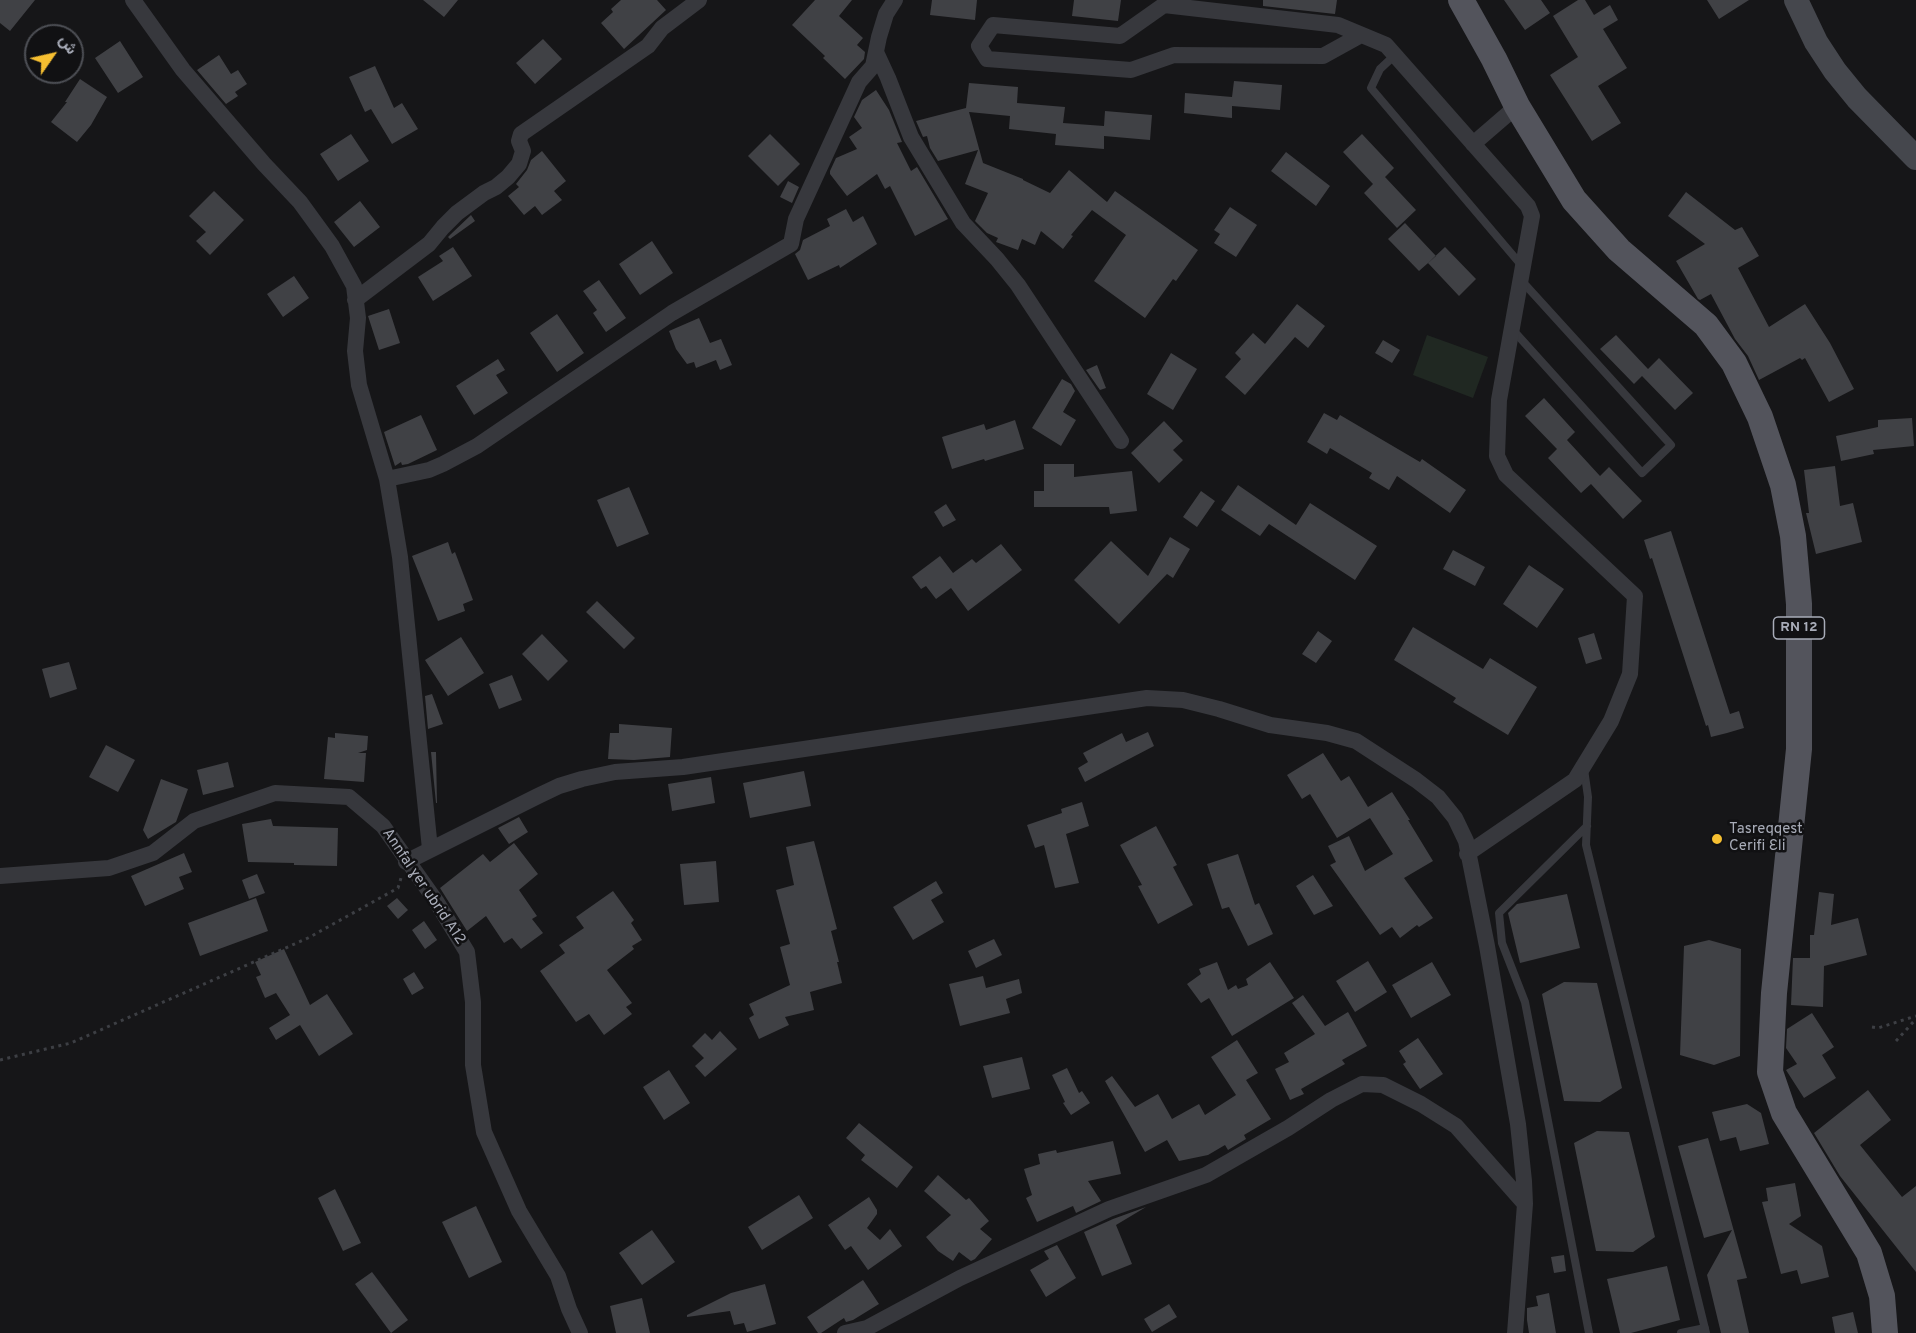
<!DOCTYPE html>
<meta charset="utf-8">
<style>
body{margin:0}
#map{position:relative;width:1916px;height:1333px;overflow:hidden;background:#161618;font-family:Overpass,Vazirmatn,sans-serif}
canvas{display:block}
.north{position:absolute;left:24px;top:24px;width:60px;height:60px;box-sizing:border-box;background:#111113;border:2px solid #4d4f55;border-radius:50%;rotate:56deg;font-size:16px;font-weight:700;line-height:24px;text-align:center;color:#a8acb8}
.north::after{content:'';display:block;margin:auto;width:21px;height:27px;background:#f6bf31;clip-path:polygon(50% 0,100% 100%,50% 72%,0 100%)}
</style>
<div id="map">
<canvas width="1916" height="1333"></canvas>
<div class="north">ش</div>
</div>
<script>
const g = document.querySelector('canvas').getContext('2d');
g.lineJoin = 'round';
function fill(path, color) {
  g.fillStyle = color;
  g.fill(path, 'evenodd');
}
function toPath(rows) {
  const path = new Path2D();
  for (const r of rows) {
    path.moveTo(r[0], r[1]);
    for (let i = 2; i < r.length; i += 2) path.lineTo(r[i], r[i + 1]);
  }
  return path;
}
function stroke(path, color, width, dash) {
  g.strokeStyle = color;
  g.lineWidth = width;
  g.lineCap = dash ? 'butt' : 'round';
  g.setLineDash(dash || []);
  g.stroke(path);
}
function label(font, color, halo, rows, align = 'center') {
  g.font = font + ' Overpass,sans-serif';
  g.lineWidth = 5;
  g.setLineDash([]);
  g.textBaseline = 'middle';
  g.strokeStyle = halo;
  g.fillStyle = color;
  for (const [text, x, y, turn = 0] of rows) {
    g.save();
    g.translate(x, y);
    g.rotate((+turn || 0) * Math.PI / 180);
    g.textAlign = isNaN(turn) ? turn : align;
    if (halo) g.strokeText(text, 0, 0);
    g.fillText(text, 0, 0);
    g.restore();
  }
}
fill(toPath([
 [1427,335,1488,357,1473,398,1413,375]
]), '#202822');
fill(toPath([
 [0,0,35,0,10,31,0,23],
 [423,0,458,0,444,17],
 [621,0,657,0,666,10,624,49,601,23,613,12,611,9],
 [815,0,852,0,839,16,863,38,857,45,865,52,864,59,845,79,823,58,825,56,792,25],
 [932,0,977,0,975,20,930,15],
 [1074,0,1121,0,1118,21,1072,16],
 [1263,0,1337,0,1335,14,1263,6],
 [1504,0,1541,0,1550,13,1525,30],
 [1578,0,1585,0,1594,15,1610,5,1618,20,1603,29,1627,68,1598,86,1621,123,1592,141,1550,75,1578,57,1553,16],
 [1707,0,1749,0,1719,19],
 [543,39,562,59,535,84,516,63],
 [120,41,143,77,118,93,95,58],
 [219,55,231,74,238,70,247,84,235,92,238,96,226,104,197,70],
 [375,66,394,108,402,103,418,129,392,144,371,109,365,112,349,77],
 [80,79,107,97,91,125,77,142,51,122,67,102,65,102],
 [1234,81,1282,85,1280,110,1232,106,1232,118,1184,113,1185,93,1232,97],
 [969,83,1018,87,1017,103,1065,107,1063,123,1104,126,1105,111,1152,115,1150,140,1104,136,1104,149,1055,145,1056,134,1009,129,1010,116,969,112,983,163,1023,179,1023,180,1050,193,1069,170,1107,202,1115,191,1198,250,1176,281,1173,279,1145,318,1094,281,1126,235,1092,210,1071,235,1073,236,1063,249,1041,231,1035,245,1022,239,1018,250,996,242,998,238,987,233,975,221,988,193,965,184,978,150,938,161,930,148,927,136,923,137,916,121,966,108],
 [876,90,889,110,902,142,897,143,911,171,917,167,948,219,915,236,890,186,885,189,877,174,847,196,830,174,830,171,836,158,857,149,849,137,862,128,854,117,862,100],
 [351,134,369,161,338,181,320,154],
 [770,134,800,164,778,186,748,156],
 [1362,134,1394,168,1385,177,1416,210,1397,228,1364,193,1373,184,1343,152],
 [542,151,566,181,554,191,562,200,542,215,535,206,524,215,508,196,519,187,516,184,527,170,531,160],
 [1286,152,1330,186,1316,206,1271,171],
 [788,181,799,187,792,203,780,197],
 [214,191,244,220,210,255,196,241,206,232,189,216],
 [1686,192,1735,230,1742,227,1759,256,1738,268,1769,327,1805,304,1830,343,1854,389,1829,402,1805,358,1802,360,1800,358,1759,380,1748,356,1735,339,1711,294,1700,300,1698,299,1676,261,1705,244,1668,216],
 [360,201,380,227,354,247,334,222],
 [1230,207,1257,225,1236,257,1214,243,1220,234,1214,230],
 [846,209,853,222,863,216,877,244,840,268,839,265,808,280,795,254,800,250,803,240,830,226,827,219],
 [471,215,475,221,450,239,448,237,451,234],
 [1405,223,1436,256,1419,271,1388,239],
 [652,241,673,273,640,295,619,264],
 [453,247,472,276,433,301,418,277,443,261,439,256],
 [1445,247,1476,279,1459,296,1428,263],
 [294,276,309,298,283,317,267,294],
 [599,280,626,318,606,332,593,313,597,310,583,291],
 [1297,304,1325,326,1308,348,1295,337,1245,395,1225,377,1241,359,1235,353,1253,333,1265,344],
 [389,309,400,343,379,350,368,316],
 [557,314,584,353,557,372,530,333],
 [699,318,710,343,721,339,732,365,720,370,716,360,696,368,694,362,687,364,676,349,669,331],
 [1616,335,1648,369,1659,358,1693,393,1675,410,1642,376,1634,384,1600,349],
 [1383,340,1400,350,1392,363,1375,353],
 [1171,353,1197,369,1173,410,1147,394],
 [498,359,505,370,496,375,508,393,474,415,456,386],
 [1097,365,1106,388,1100,390,1086,370],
 [1062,379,1071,384,1075,391,1063,412,1076,420,1061,446,1032,428],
 [1544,398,1575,432,1567,440,1600,476,1609,467,1642,501,1623,519,1591,484,1581,493,1548,458,1557,449,1525,416],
 [1324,413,1337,420,1340,415,1420,462,1422,459,1466,490,1450,513,1397,476,1389,490,1369,478,1372,473,1330,448,1327,454,1307,442],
 [421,415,437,450,408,464,402,465,401,462,395,466,384,432],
 [1912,418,1914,446,1873,450,1874,454,1841,461,1836,436,1878,427,1878,420],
 [1015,420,1024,449,985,461,984,459,952,469,942,437,984,424,986,430],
 [1164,421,1183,441,1173,450,1183,460,1159,483,1131,453],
 [1044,464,1074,464,1074,477,1132,471,1137,511,1110,514,1109,507,1034,507,1034,491,1044,491],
 [1835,466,1840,506,1853,503,1862,542,1816,554,1806,513,1809,513,1804,470],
 [1238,485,1296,525,1310,503,1377,546,1355,580,1269,524,1260,536,1221,510],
 [629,487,649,534,617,547,597,500],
 [1201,491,1215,501,1197,527,1183,517],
 [946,504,956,520,943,527,934,512],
 [1671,531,1730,714,1739,711,1744,728,1727,733,1711,737,1708,725,1706,726,1652,558,1650,559,1644,540],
 [1170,537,1190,549,1173,578,1167,574,1119,624,1074,580,1111,541,1148,576],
 [448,542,452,554,455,552,473,600,463,604,465,611,438,621,412,556],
 [1001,544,1022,570,968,611,951,588,936,599,926,586,921,589,912,577,940,556,953,573,972,559,976,563],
 [1453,550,1485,567,1475,586,1443,569],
 [1529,565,1564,589,1537,628,1503,604],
 [597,601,635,638,624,649,586,612],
 [1413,627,1483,669,1490,658,1537,687,1508,735,1453,702,1456,698,1394,660],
 [1318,631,1332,641,1316,663,1302,654],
 [1594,633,1602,659,1586,664,1578,638],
 [542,634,568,661,548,681,522,654],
 [461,637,484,673,448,696,425,660],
 [69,662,77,689,50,698,42,669],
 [512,675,522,700,499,709,489,684],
 [432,694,443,724,428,729,425,696],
 [619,724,672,728,670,757,634,760,608,759,610,733,619,733],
 [1148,732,1154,746,1085,782,1078,768,1088,762,1083,753,1122,733,1126,742],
 [335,733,368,736,367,750,358,753,366,753,364,782,324,779,328,737,335,738],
 [106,745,135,760,118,792,89,777],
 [431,752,436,752,437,803,436,803],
 [1323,753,1341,781,1349,776,1368,807,1392,792,1410,820,1408,820,1433,861,1404,878,1433,918,1419,927,1417,925,1400,938,1392,927,1380,935,1330,865,1336,862,1328,846,1349,836,1365,871,1393,854,1370,818,1337,838,1310,794,1302,799,1287,775],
 [228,762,234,787,203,795,197,770],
 [804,771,811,806,750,818,743,783],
 [711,777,715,803,672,811,668,784],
 [161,779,188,789,176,822,148,839,143,830],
 [1082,802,1089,826,1066,834,1079,883,1055,888,1044,845,1035,848,1027,825,1062,813,1061,809],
 [519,817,528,832,509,844,498,828],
 [271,819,273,826,338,828,337,866,294,865,294,863,248,862,242,824],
 [1156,826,1177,865,1173,867,1193,905,1158,924,1138,886,1142,885,1120,845],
 [814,841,837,929,831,931,839,962,837,962,842,983,810,992,814,1010,785,1017,789,1025,759,1039,749,1018,754,1015,749,1004,790,985,780,947,790,944,776,890,794,885,786,847],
 [514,843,538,874,519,890,537,916,532,919,543,933,521,949,512,938,504,943,486,916,467,931,440,888,483,854,490,862],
 [184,853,192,872,179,877,184,889,145,906,131,876],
 [1238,854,1255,905,1259,903,1273,934,1248,946,1229,907,1222,909,1207,864],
 [716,861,719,902,684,905,680,864],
 [257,874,265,893,249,899,242,880],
 [1313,875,1333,906,1314,915,1296,886],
 [936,881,943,893,931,900,944,922,913,940,893,907],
 [613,891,634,920,631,923,642,940,632,946,634,949,607,970,632,1003,626,1007,632,1014,604,1035,589,1014,576,1022,540,971,565,953,559,945,584,928,576,917],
 [1819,892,1834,894,1831,925,1858,918,1867,955,1824,966,1823,1007,1791,1005,1793,958,1810,958,1810,935,1814,935],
 [1567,894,1580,948,1520,963,1508,913,1517,904],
 [256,898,268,931,200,956,188,923],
 [397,898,408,910,398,919,387,906],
 [424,921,437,940,425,949,412,930],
 [994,939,1002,955,976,968,968,951],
 [1709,940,1741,949,1740,1056,1714,1065,1680,1055,1684,946],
 [284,949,310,1005,327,994,353,1034,319,1056,300,1025,276,1040,269,1028,290,1015,276,993,265,998,256,977,261,975,255,962],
 [1368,961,1387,992,1355,1012,1336,981],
 [1217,962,1228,990,1236,985,1238,989,1248,985,1246,979,1270,962,1294,998,1232,1036,1209,998,1201,1003,1187,984,1201,974,1199,969],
 [1432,962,1451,995,1411,1018,1392,985],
 [414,972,424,988,412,995,403,979],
 [983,976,986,988,1019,979,1022,993,1006,999,1010,1013,960,1026,949,984],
 [1564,982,1597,983,1622,1088,1600,1102,1564,1101,1542,994],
 [1303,995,1325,1026,1348,1012,1367,1046,1342,1060,1345,1064,1301,1089,1304,1094,1290,1100,1275,1069,1289,1062,1284,1053,1315,1034,1292,1003],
 [1812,1013,1834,1047,1822,1055,1836,1078,1804,1098,1786,1070,1797,1064,1786,1048,1787,1029],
 [720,1031,737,1049,705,1077,695,1066,704,1058,692,1046,705,1033,712,1040],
 [1418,1038,1443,1074,1420,1089,1403,1064,1406,1062,1399,1051],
 [1237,1040,1258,1073,1246,1080,1271,1119,1244,1135,1246,1139,1228,1150,1225,1145,1208,1155,1179,1161,1167,1140,1145,1152,1105,1081,1112,1076,1135,1107,1158,1094,1172,1119,1199,1104,1205,1115,1236,1095,1211,1057],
 [1022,1057,1030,1089,992,1098,983,1066],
 [1067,1068,1079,1093,1082,1091,1090,1103,1071,1115,1063,1103,1065,1102,1052,1075],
 [669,1070,690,1103,664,1120,643,1087],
 [1868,1090,1891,1120,1860,1145,1902,1197,1916,1186,1916,1272,1840,1176,1814,1133],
 [1747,1104,1761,1113,1769,1144,1740,1151,1736,1137,1720,1141,1712,1112],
 [859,1123,913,1167,897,1188,861,1160,865,1155,846,1138],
 [1597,1131,1629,1132,1655,1237,1633,1252,1596,1251,1574,1143],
 [1708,1138,1747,1278,1737,1280,1749,1333,1721,1333,1707,1275,1732,1230,1704,1238,1678,1146],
 [1113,1141,1121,1174,1088,1181,1101,1201,1076,1213,1073,1206,1037,1222,1026,1198,1032,1195,1024,1169,1040,1164,1038,1154,1056,1150,1057,1153],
 [938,1175,966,1200,969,1198,989,1221,980,1229,992,1239,975,1259,971,1261,959,1252,953,1261,938,1251,926,1237,951,1215,924,1191],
 [1795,1183,1801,1216,1789,1224,1822,1246,1829,1277,1801,1284,1797,1270,1781,1274,1762,1202,1768,1201,1766,1188],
 [335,1189,361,1243,343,1251,318,1198],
 [799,1195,813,1218,762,1250,748,1227],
 [869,1197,877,1210,877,1214,867,1228,880,1240,890,1229,902,1246,868,1270,851,1246,845,1250,828,1225],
 [476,1206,502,1262,469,1278,442,1222],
 [1146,1207,1116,1225,1132,1264,1102,1276,1084,1232,1113,1219],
 [652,1230,675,1262,642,1285,619,1253],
 [1057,1245,1076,1278,1046,1297,1030,1270,1049,1259,1044,1251],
 [1564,1255,1566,1271,1554,1273,1551,1257],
 [1667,1266,1680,1320,1631,1333,1620,1333,1607,1279],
 [372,1272,408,1320,391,1333,355,1284],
 [863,1280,879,1304,853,1320,846,1322,844,1318,821,1333,818,1333,807,1317],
 [765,1284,776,1324,747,1332,744,1323,734,1325,730,1311,687,1317,687,1315,731,1293],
 [1549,1293,1556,1333,1529,1333,1527,1320,1527,1308,1538,1306,1536,1296],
 [642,1298,650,1333,616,1333,610,1306],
 [1169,1304,1177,1317,1152,1332,1144,1319],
 [1853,1312,1858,1333,1835,1333,1832,1317]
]), '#404145');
stroke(toPath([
 [1872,1027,1878,1028,1916,1016],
 [1896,1041,1916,1019],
 [0,1060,71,1043,308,938,398,888,401,878]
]), '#3d3f44', 3, [3, 4.5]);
stroke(toPath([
 [1395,55,1380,69,1371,88,1522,266],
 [1512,329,1642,473,1671,445,1520,279],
 [1584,769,1588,797,1586,845,1706,1333],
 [1587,826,1499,913,1502,943,1525,1002,1589,1333],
 [1681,1333,1705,1328]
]), '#37383d', 8);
stroke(toPath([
 [133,0,183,70,264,164,300,202,332,246,354,286,358,318,355,351,359,385,387,479,400,557,430,849],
 [1361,35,1323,56,1174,55,1131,70,987,59,979,46,993,25,1120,36,1164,5,1338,25,1386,45,1528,206,1532,216,1499,400,1497,456,1506,475,1635,596,1630,674,1611,721,1575,780,1467,854],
 [876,52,888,78,911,137,963,223,997,259,1018,285,1121,441],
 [1473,144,1517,106],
 [355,300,429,244,443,227,457,213,484,193,496,187,508,177,519,164,523,151,519,141,521,134,648,46,662,28,699,0],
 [387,479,429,470,443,464,477,446,672,313,791,244,796,219,859,82,873,66,879,37,886,14,895,0],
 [406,862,538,796,559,786,582,779,615,772,683,767,1147,698,1183,700,1219,709,1270,725,1327,733,1356,741,1416,780,1438,797,1455,818,1466,841,1487,946,1518,1124,1524,1181,1525,1204,1515,1333],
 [0,876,109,868,153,853,194,821,275,793,349,797,383,826,436,901,467,952,473,1002,473,1065,484,1132,519,1211,558,1276,569,1309,580,1333],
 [845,1333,867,1328,960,1278,1109,1209,1206,1175,1288,1128,1331,1100,1362,1084,1383,1085,1421,1104,1456,1126,1525,1204]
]), '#37383d', 16);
stroke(toPath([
 [1796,0,1816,42,1835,71,1857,98,1916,158]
]), '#45474d', 24);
stroke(toPath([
 [1461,0,1494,59,1517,106,1574,200,1619,250,1706,325,1734,363,1760,417,1783,485,1793,536,1799,604,1799,749,1774,993,1770,1072,1784,1113,1869,1253,1882,1296,1885,1333]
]), '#53545c', 26);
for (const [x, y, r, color] of [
 [1717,839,6,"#f6bf31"]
]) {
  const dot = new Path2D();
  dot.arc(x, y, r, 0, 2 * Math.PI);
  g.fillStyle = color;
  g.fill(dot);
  stroke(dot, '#111113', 2);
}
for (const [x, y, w] of [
 [1799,628,51]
]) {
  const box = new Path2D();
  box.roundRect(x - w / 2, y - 11, w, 22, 4.5);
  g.fillStyle = '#111113';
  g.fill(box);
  stroke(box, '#a8acb8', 1.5);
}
label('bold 14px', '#a8acb8', null, [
 ["RN 12",1799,628]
]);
label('15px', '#a8acb8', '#111113', [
 ["Tasreqqest",1729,830],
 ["Cerifi Ɛli",1729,847]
], 'left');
label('15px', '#a8acb8', '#111113', [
 ["Annfal ɣer ubrid A12",423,887,56]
]);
</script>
